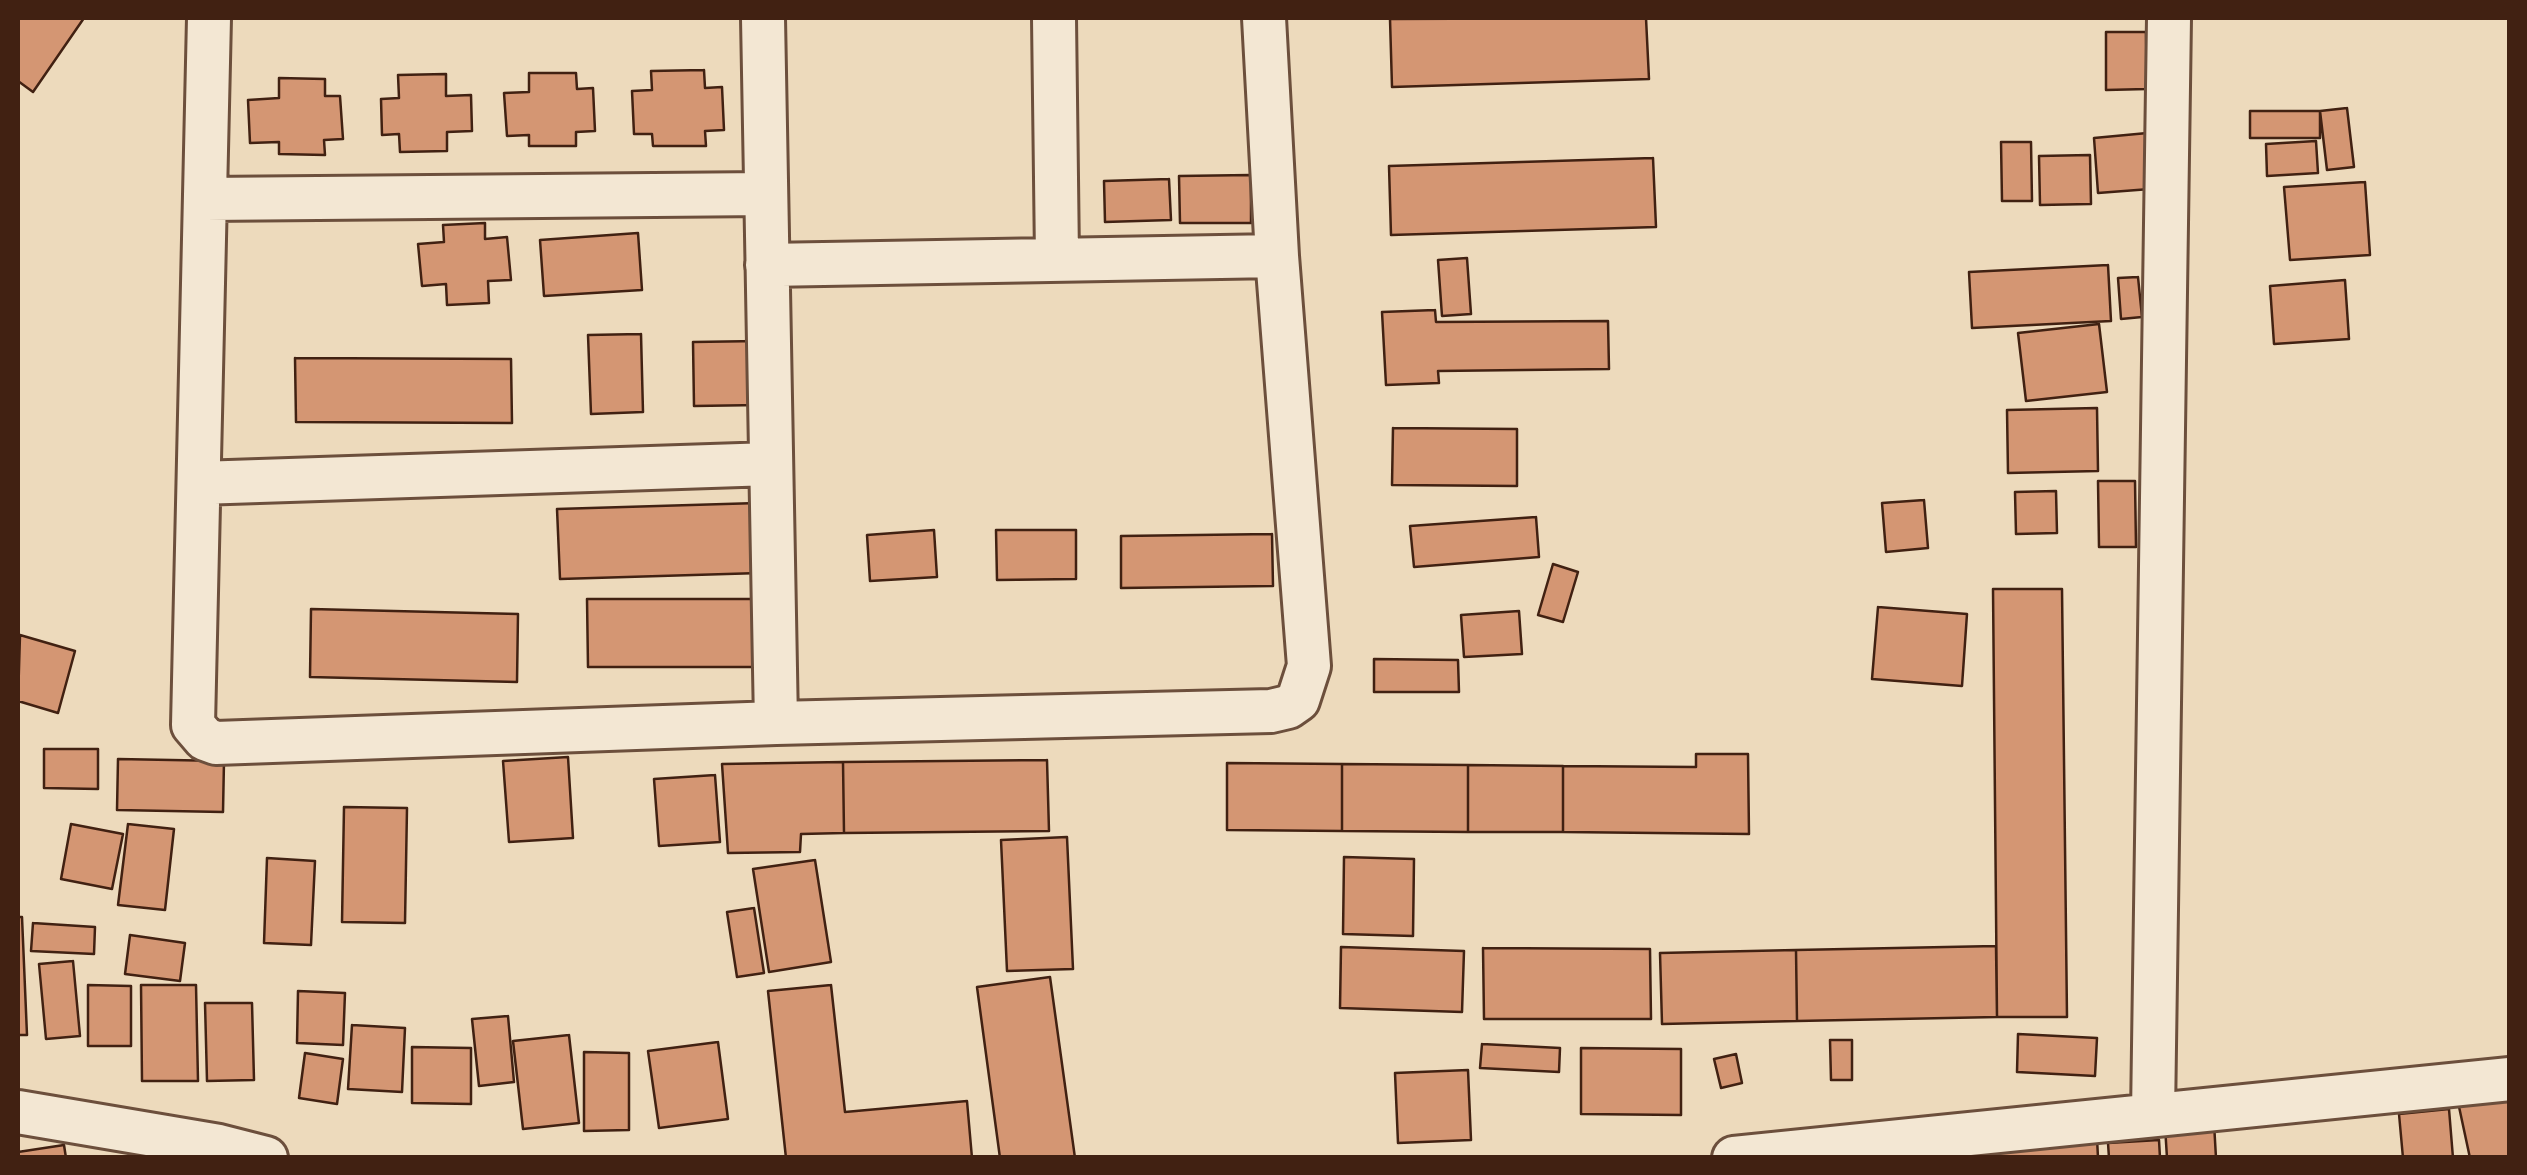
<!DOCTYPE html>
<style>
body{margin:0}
#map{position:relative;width:2527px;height:1175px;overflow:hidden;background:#eddabc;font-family:"IM FELL English",serif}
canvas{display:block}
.frame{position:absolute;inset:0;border:20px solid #412112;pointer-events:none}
</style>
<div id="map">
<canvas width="2527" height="1175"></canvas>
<div class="frame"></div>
</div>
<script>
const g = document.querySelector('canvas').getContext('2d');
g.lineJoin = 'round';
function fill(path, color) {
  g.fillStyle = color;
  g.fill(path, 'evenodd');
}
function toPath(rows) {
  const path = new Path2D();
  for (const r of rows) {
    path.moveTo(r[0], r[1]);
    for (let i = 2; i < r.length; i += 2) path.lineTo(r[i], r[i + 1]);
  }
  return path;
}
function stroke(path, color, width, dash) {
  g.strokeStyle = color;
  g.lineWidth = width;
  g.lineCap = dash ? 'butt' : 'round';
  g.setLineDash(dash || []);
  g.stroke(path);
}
const building = toPath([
 [18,18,84,18,33,92,18,81,18,18],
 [1646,18,1649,79,1392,87,1390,19,1646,18],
 [2106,32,2146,32,2147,89,2106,90,2106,32],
 [704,70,705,88,722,87,724,130,705,131,706,146,653,146,652,134,634,134,632,91,652,90,651,71,704,70],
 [529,73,576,73,577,89,593,88,595,131,576,132,576,146,529,146,529,135,507,136,504,93,529,92,529,73],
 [446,74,446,96,471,95,472,131,447,132,447,151,400,152,399,134,382,135,381,99,399,98,398,75,446,74],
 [279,78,325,79,325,96,340,96,343,139,324,140,325,155,279,154,279,142,250,143,248,100,279,98,279,78],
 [2347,108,2354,167,2327,170,2320,111,2347,108],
 [2250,111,2320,111,2320,138,2250,138,2250,111],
 [2158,132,2163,188,2098,193,2094,138,2158,132],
 [2316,141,2318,173,2267,176,2266,144,2316,141],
 [2001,142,2031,142,2032,201,2002,201,2001,142],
 [2090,155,2091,204,2040,205,2039,156,2090,155],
 [1653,158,1656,227,1391,235,1389,166,1653,158],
 [1251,175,1251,223,1180,223,1179,176,1251,175],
 [1169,179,1171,220,1105,222,1104,181,1169,179],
 [2365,182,2370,255,2290,260,2284,187,2365,182],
 [485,223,485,239,507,237,511,280,488,281,489,303,447,305,446,284,422,286,418,244,444,242,443,225,485,223],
 [638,233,642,290,544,296,540,240,638,233],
 [1467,258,1471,314,1442,316,1438,260,1467,258],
 [2108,265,2111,321,1972,328,1969,272,2108,265],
 [2138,277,2142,317,2121,319,2118,278,2138,277],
 [2345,280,2349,339,2274,344,2270,286,2345,280],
 [1435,310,1436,322,1608,321,1609,369,1438,371,1439,383,1386,385,1382,312,1435,310],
 [2099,324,2107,392,2026,401,2018,333,2099,324],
 [641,334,643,412,591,414,588,335,641,334],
 [759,341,760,405,694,406,693,342,759,341],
 [295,358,511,359,512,423,296,422,295,358],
 [2097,408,2098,471,2008,473,2007,410,2097,408],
 [1393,428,1517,429,1517,486,1392,485,1393,428],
 [2098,481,2135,481,2136,547,2099,547,2098,481],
 [2056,491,2057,533,2016,534,2015,492,2056,491],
 [1924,500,1928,548,1886,552,1882,503,1924,500],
 [758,503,760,573,560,579,557,509,758,503],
 [1536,517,1539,557,1414,567,1410,526,1536,517],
 [934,530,937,577,870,581,867,535,934,530],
 [996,530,1076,530,1076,579,997,580,996,530],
 [1272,534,1273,586,1121,588,1121,536,1272,534],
 [1553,564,1578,572,1563,622,1538,615,1553,564],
 [1993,589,2062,589,2067,1017,1997,1017,1993,589],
 [587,599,763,599,763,667,588,667,587,599],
 [1878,607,1967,614,1962,686,1872,679,1878,607],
 [311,609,518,614,517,682,310,677,311,609],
 [1519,611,1522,654,1464,657,1461,615,1519,611],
 [20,635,75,651,58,713,18,701,20,635],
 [1374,659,1458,660,1459,692,1374,692,1374,659],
 [44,749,98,749,98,789,44,788,44,749],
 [1696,754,1748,754,1749,834,1563,832,1563,766,1696,767,1696,754],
 [568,757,573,838,509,842,503,761,568,757],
 [118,759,224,761,223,812,117,810,118,759],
 [1047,760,1049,831,844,833,843,762,1047,760],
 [843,762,844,833,801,834,800,852,728,853,722,764,843,762],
 [1227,763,1342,764,1342,831,1227,830,1227,763],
 [1342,764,1468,765,1468,832,1342,831,1342,764],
 [1468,765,1563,766,1563,832,1468,832,1468,765],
 [715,775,720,842,659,846,654,779,715,775],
 [344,807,407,808,405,923,342,922,344,807],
 [71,824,123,834,112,889,61,879,71,824],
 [128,824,174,829,165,910,118,905,128,824],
 [1067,837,1073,969,1007,971,1001,840,1067,837],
 [1344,857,1414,859,1413,936,1343,934,1344,857],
 [267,858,315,861,311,945,264,943,267,858],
 [815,860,831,962,769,972,753,869,815,860],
 [754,908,764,973,737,977,727,912,754,908],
 [18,917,22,917,27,1035,18,1035,18,917],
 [33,923,95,927,94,954,31,951,33,923],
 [130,935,185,943,180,981,125,974,130,935],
 [1996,946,1997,1017,1797,1021,1796,950,1996,946],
 [1341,947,1464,951,1462,1012,1340,1008,1341,947],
 [1483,948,1650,949,1651,1019,1484,1019,1483,948],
 [1796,950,1797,1021,1662,1024,1660,953,1796,950],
 [73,961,80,1036,46,1039,39,964,73,961],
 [1050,977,1075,1158,1000,1158,977,987,1050,977],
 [88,985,131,986,131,1046,88,1046,88,985],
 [141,985,196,985,198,1081,142,1081,141,985],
 [831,985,845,1112,967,1101,972,1158,786,1158,768,991,831,985],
 [298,991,345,993,343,1045,297,1043,298,991],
 [205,1003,252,1003,254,1080,207,1081,205,1003],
 [508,1016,514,1082,479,1086,472,1019,508,1016],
 [352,1025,405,1028,402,1092,348,1089,352,1025],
 [2018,1034,2097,1038,2095,1076,2017,1072,2018,1034],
 [569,1035,579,1123,523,1129,513,1041,569,1035],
 [1830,1040,1852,1040,1852,1080,1831,1080,1830,1040],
 [718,1042,728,1119,659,1128,648,1051,718,1042],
 [1482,1044,1560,1048,1559,1072,1480,1068,1482,1044],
 [412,1047,471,1048,471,1104,412,1103,412,1047],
 [1581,1048,1681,1049,1681,1115,1581,1114,1581,1048],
 [584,1052,629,1053,629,1130,584,1131,584,1052],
 [305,1053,343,1059,337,1104,299,1098,305,1053],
 [1736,1054,1742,1083,1721,1088,1714,1059,1736,1054],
 [1468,1070,1471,1140,1398,1143,1395,1073,1468,1070],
 [2510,1091,2510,1158,2470,1158,2458,1102,2510,1091],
 [2449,1109,2453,1158,2403,1158,2399,1114,2449,1109],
 [2214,1123,2216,1158,2167,1158,2165,1126,2214,1123],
 [2097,1138,2098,1158,1993,1158,1993,1142,2097,1138],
 [2159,1140,2160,1158,2109,1158,2108,1143,2159,1140],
 [64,1145,66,1158,18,1158,18,1152,64,1145]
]);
fill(building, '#d49673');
stroke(building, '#412112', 2.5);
const minor = toPath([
 [209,18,193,725,205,739,216,743,776,723,1271,711,1288,707,1298,700,1309,666,1277,256,1264,18],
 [763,18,776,723],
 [1054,18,1057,258],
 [206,199,766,194],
 [767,265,1277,256],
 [199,483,771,464],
 [18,1112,219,1146,266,1158],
 [2153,1114,2169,18],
 [1734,1158,2510,1079]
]);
stroke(minor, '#6c4f3c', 48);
stroke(minor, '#f3e7d3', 42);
</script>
